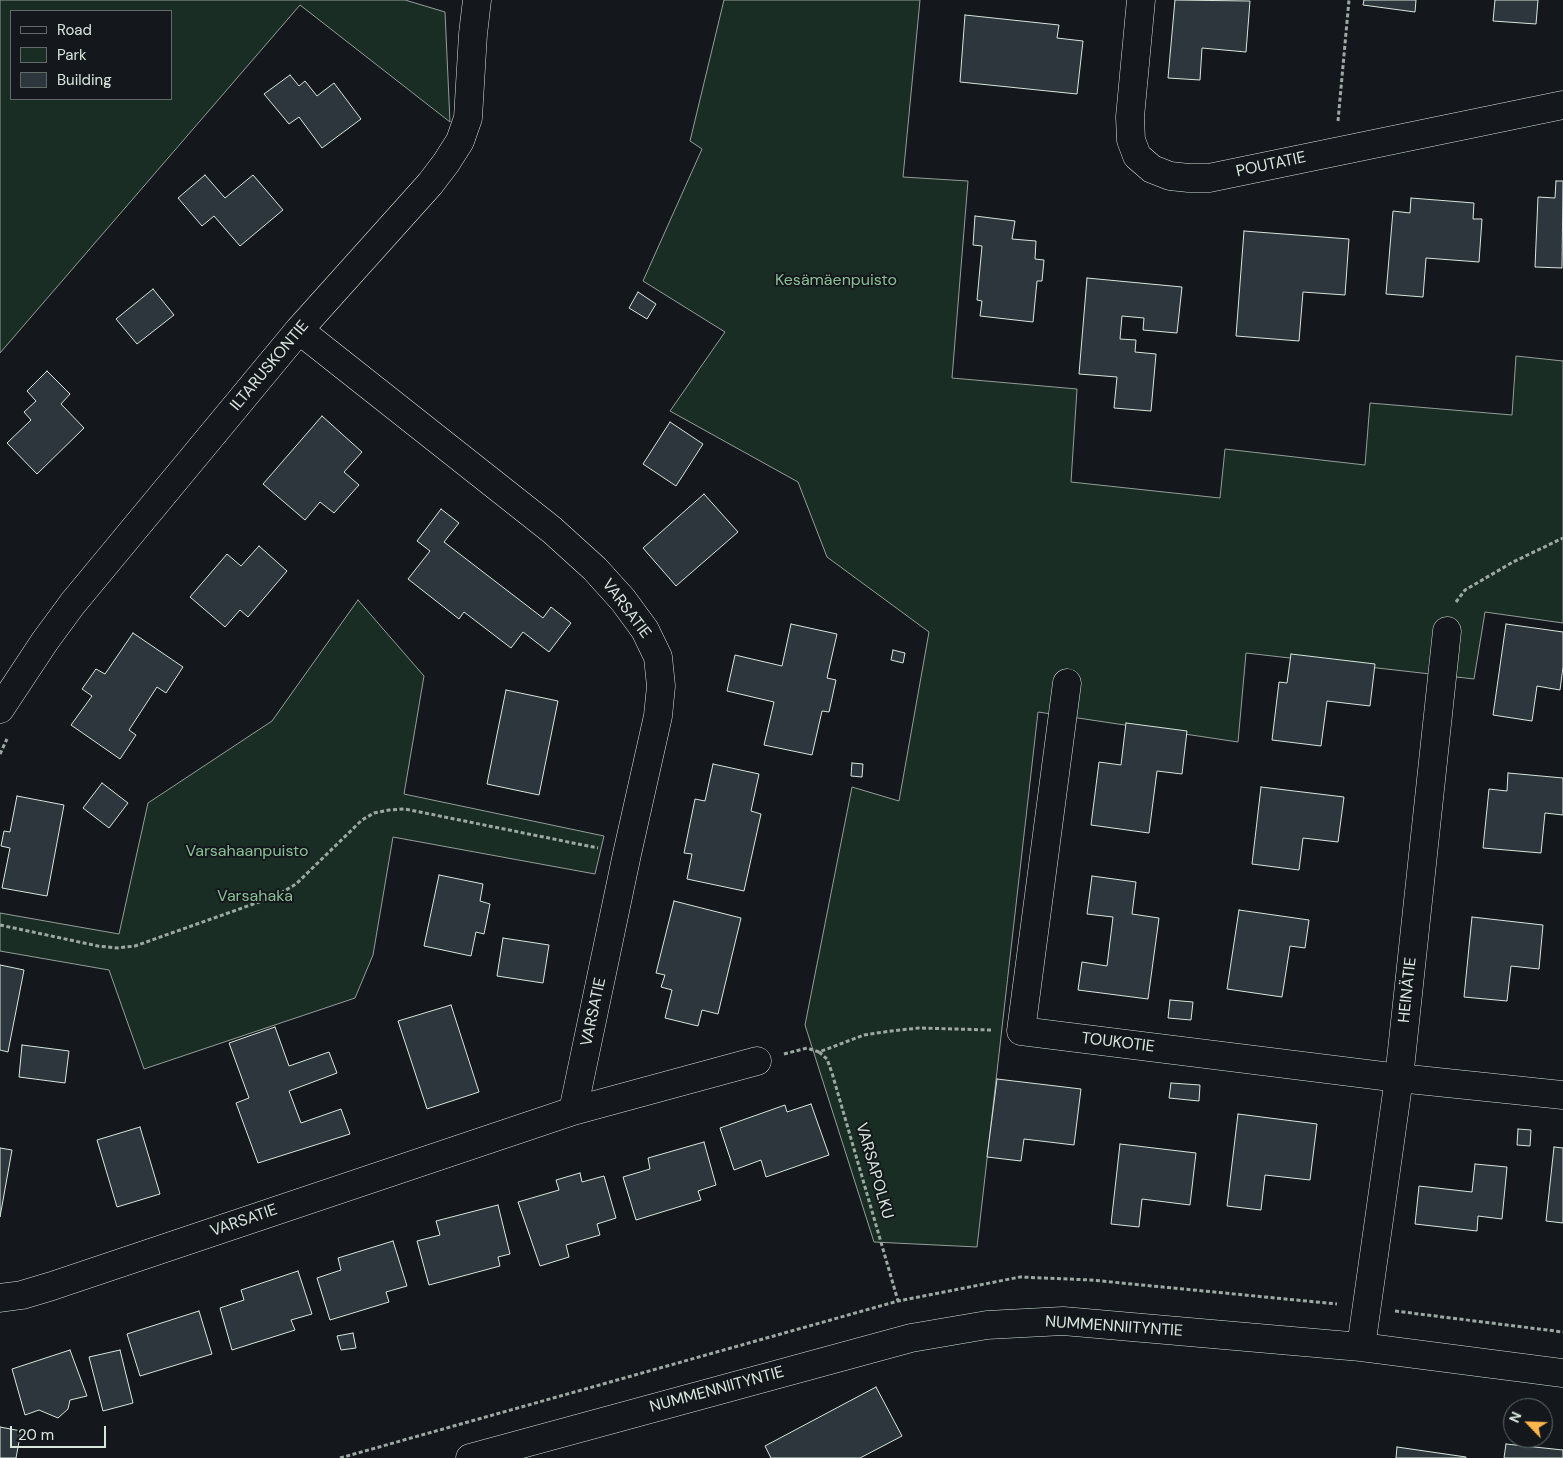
<!DOCTYPE html>
<meta charset="utf-8">
<style>
body{margin:0}
#map{position:relative;width:1563px;height:1458px;overflow:hidden;background:#14181c;font-family:"DM Sans",sans-serif}
canvas{display:block}
.legend{position:absolute;left:10px;top:10px;width:162px;height:90px;box-sizing:border-box;background:#14181c;border:1px solid #626a69;margin:0;padding:6px 9px;list-style:none;font-size:15px;color:#d8e6dc}
.legend li{display:flex;align-items:center;gap:10px;height:25px}
.legend b{width:25px;border:1px solid #626a69}
.north{position:absolute;left:1503px;top:1398px;width:50px;height:50px;box-sizing:border-box;background:#14181c;border:1px solid #626a69;border-radius:50%;rotate:294deg;font-size:14px;font-weight:700;line-height:20px;text-align:center;color:#d8e6dc}
.north::after{content:'';display:block;margin:auto;width:18px;height:22px;background:#ffb74d;clip-path:polygon(50% 0,100% 100%,50% 72%,0 100%)}
.scale{position:absolute;left:10px;top:1426px;width:96px;height:22px;box-sizing:border-box;border:2px solid #d8e6dc;border-top:0;padding-left:6px;font-size:15px;line-height:18px;white-space:nowrap;color:#d8e6dc;-webkit-text-stroke:4px #14181c;paint-order:stroke}
</style>
<div id="map">
<canvas width="1563" height="1458"></canvas>
<ul class="legend">
<li><b style="height:6px;background:#14181c"></b>Road</li>
<li><b style="height:14px;background:#1a2d24"></b>Park</li>
<li><b style="height:14px;background:#2c363c"></b>Building</li>
</ul>
<div class="north">N</div>
<div class="scale">20 m</div>
</div>
<script>
const g = document.querySelector('canvas').getContext('2d');
g.lineJoin = 'round';
function fill(path, color) {
  g.fillStyle = color;
  g.fill(path, 'evenodd');
}
function toPath(rows) {
  const path = new Path2D();
  for (const r of rows) {
    path.moveTo(r[0], r[1]);
    for (let i = 2; i < r.length; i += 2) path.lineTo(r[i], r[i + 1]);
  }
  return path;
}
function stroke(path, color, width, dash) {
  g.strokeStyle = color;
  g.lineWidth = width;
  g.lineCap = dash ? 'butt' : 'round';
  g.setLineDash(dash || []);
  g.stroke(path);
}
function label(font, color, halo, rows, align = 'center') {
  g.font = font + ' "DM Sans",sans-serif';
  g.lineWidth = 4;
  g.setLineDash([]);
  g.textBaseline = 'middle';
  g.strokeStyle = halo;
  g.fillStyle = color;
  for (const [text, x, y, turn = 0] of rows) {
    g.save();
    g.translate(x, y);
    g.rotate((+turn || 0) * Math.PI / 180);
    g.textAlign = isNaN(turn) ? turn : align;
    if (halo) g.strokeText(text, 0, 0);
    g.fillText(text, 0, 0);
    g.restore();
  }
}
const green = toPath([
 [0,0,405,0,445,12,450,122,300,5,0,353,0,0],
 [171,11,171,99,11,99,11,11,171,11],
 [724,0,920,0,903,177,968,181,952,378,1077,389,1071,482,1220,498,1225,449,1365,465,1370,403,1512,415,1516,356,1563,361,1563,623,1485,612,1474,679,1246,653,1238,742,1038,712,977,1247,874,1242,805,1025,852,787,899,801,929,632,827,557,798,482,670,411,725,332,643,281,702,149,690,141,724,0],
 [358,600,424,676,404,794,604,836,595,874,393,837,373,955,355,998,144,1069,109,970,0,951,0,913,119,934,148,803,272,721,358,600]
]);
fill(green, '#1a2d24');
stroke(green, '#939e99', 1);
const building = toPath([
 [1175,0,1250,1,1246,52,1202,48,1200,80,1168,78,1175,0],
 [1364,0,1416,0,1415,12,1363,5,1364,0],
 [1495,0,1538,0,1536,24,1493,21,1495,0],
 [965,15,1059,25,1057,38,1083,41,1077,94,960,82,965,15],
 [290,75,299,86,305,81,317,96,334,83,361,119,322,148,299,117,289,124,264,94,290,75],
 [205,175,225,198,253,175,283,210,240,246,214,216,202,226,178,198,205,175],
 [1556,181,1563,181,1562,268,1535,267,1538,197,1555,198,1556,181],
 [1411,198,1474,203,1473,219,1482,219,1479,262,1426,258,1423,297,1386,294,1393,211,1410,213,1411,198],
 [975,216,1015,221,1012,239,1036,241,1035,259,1044,260,1042,281,1037,281,1033,322,980,316,982,301,977,300,982,246,973,245,975,216],
 [1244,231,1349,239,1345,295,1303,292,1299,341,1236,336,1244,231],
 [1087,278,1182,287,1177,333,1143,330,1144,318,1122,316,1120,339,1136,340,1135,352,1156,354,1151,411,1114,408,1117,377,1079,374,1087,278],
 [153,289,174,315,137,344,116,319,153,289],
 [638,292,656,304,647,319,629,308,638,292],
 [47,371,70,394,61,404,84,428,37,474,7,443,31,420,24,412,36,401,27,391,47,371],
 [322,416,362,452,344,472,359,485,334,513,320,502,305,520,263,484,322,416],
 [670,422,703,444,676,486,643,464,670,422],
 [704,494,738,532,676,586,643,548,704,494],
 [441,509,459,523,444,542,543,618,551,607,571,623,549,652,523,632,511,648,464,612,459,619,408,579,430,551,417,541,441,509],
 [259,546,287,571,248,617,240,610,225,627,190,597,227,554,241,566,259,546],
 [791,624,837,634,827,678,836,680,829,712,822,711,812,755,764,745,774,702,727,691,735,655,782,666,791,624],
 [1506,624,1563,632,1563,667,1560,690,1537,686,1532,721,1493,715,1506,624],
 [133,633,183,667,166,693,157,687,129,730,136,735,120,759,71,725,92,696,82,689,96,669,105,674,133,633],
 [893,650,905,653,903,663,891,660,893,650],
 [1291,654,1375,664,1370,706,1327,701,1321,746,1272,740,1279,682,1287,683,1291,654],
 [506,690,558,701,539,795,487,784,506,690],
 [1126,723,1187,731,1182,774,1157,771,1149,833,1091,825,1099,762,1121,765,1126,723],
 [852,763,863,764,862,777,851,776,852,763],
 [713,764,759,774,751,811,761,814,744,891,687,879,692,854,684,853,695,799,705,801,713,764],
 [1508,773,1563,778,1563,815,1545,813,1541,853,1483,848,1489,789,1507,791,1508,773],
 [102,783,128,803,109,828,83,808,102,783],
 [1261,787,1344,797,1338,842,1303,838,1299,870,1252,864,1261,787],
 [17,796,64,805,47,896,2,888,10,848,1,846,4,831,10,832,17,796],
 [439,875,483,884,480,901,490,904,484,934,476,932,471,956,424,946,439,875],
 [1092,876,1136,882,1132,914,1159,918,1148,999,1078,990,1082,962,1107,966,1113,917,1087,914,1092,876],
 [674,901,741,918,718,1014,702,1010,698,1026,665,1018,672,990,661,987,665,975,656,973,674,901],
 [1239,910,1309,920,1305,948,1290,946,1282,997,1227,989,1239,910],
 [1472,917,1543,925,1539,969,1511,966,1507,1001,1464,997,1472,917],
 [503,938,549,945,543,983,497,976,503,938],
 [0,965,24,970,8,1052,0,1050,0,965],
 [1170,1000,1193,1002,1191,1020,1168,1018,1170,1000],
 [451,1005,479,1092,427,1109,398,1021,451,1005],
 [275,1027,289,1066,329,1052,337,1073,289,1091,301,1123,341,1109,350,1134,258,1163,236,1103,249,1098,229,1043,275,1027],
 [22,1045,69,1051,65,1083,19,1077,22,1045],
 [997,1079,1081,1089,1074,1145,1024,1139,1021,1161,987,1157,997,1079],
 [1171,1083,1200,1085,1199,1101,1169,1098,1171,1083],
 [811,1104,829,1155,766,1177,761,1160,734,1170,720,1128,785,1105,787,1112,811,1104],
 [1238,1114,1317,1124,1310,1180,1265,1175,1261,1210,1227,1206,1238,1114],
 [140,1127,160,1194,117,1207,97,1140,140,1127],
 [1518,1129,1531,1130,1530,1146,1517,1145,1518,1129],
 [704,1142,716,1185,698,1191,701,1200,636,1220,623,1177,650,1169,648,1158,704,1142],
 [1120,1144,1196,1153,1190,1205,1142,1199,1139,1227,1111,1224,1120,1144],
 [1554,1147,1563,1148,1563,1223,1546,1221,1554,1147],
 [0,1148,12,1150,0,1217,0,1148],
 [1475,1164,1507,1167,1502,1219,1478,1216,1477,1231,1415,1224,1419,1186,1472,1192,1475,1164],
 [580,1173,582,1182,604,1176,616,1218,597,1224,600,1235,566,1245,569,1257,540,1266,518,1202,559,1190,556,1180,580,1173],
 [498,1205,510,1254,498,1257,500,1266,429,1285,417,1241,440,1235,436,1221,498,1205],
 [393,1241,407,1286,386,1292,389,1302,330,1320,317,1278,341,1270,338,1258,393,1241],
 [298,1271,312,1314,291,1320,295,1330,232,1350,220,1308,244,1300,241,1290,298,1271],
 [199,1311,212,1354,140,1376,127,1334,199,1311],
 [353,1333,356,1348,341,1350,337,1336,353,1333],
 [70,1350,87,1396,70,1400,68,1409,58,1418,39,1410,25,1415,12,1369,70,1350],
 [120,1350,133,1403,103,1411,89,1357,120,1350],
 [876,1387,902,1436,860,1458,771,1458,765,1446,876,1387],
 [0,1427,21,1431,16,1458,0,1458,0,1427],
 [1506,1444,1563,1450,1563,1458,1504,1458,1506,1444],
 [1397,1447,1466,1457,1466,1458,1396,1458,1397,1447]
]);
fill(building, '#2c363c');
stroke(building, '#d8e6dc', 1);
const minor = toPath([
 [1141,0,1130,117,1131,140,1137,156,1152,169,1170,176,1189,178,1209,178,1563,105],
 [299,330,552,530,595,569,623,600,645,630,658,657,661,686,658,716,627,854,573,1111],
 [1067,683,1021,1031,1399,1078,1563,1095],
 [0,709,45,641,73,603,299,330,430,184,446,163,460,141,468,118,473,34,477,0],
 [0,1298,22,1295,52,1286,573,1111,757,1061],
 [1361,1347,1399,1078,1447,631],
 [470,1458,911,1338,987,1325,1063,1321,1361,1347,1563,1373]
]);
stroke(minor, '#d8e6dc', 29);
stroke(toPath([
 [1338,121,1349,0],
 [1456,602,1465,590,1513,562,1563,538],
 [0,754,7,739],
 [0,925,98,946,117,948,135,946,276,896,296,884,362,820,374,813,389,810,405,809,598,848],
 [819,1052,827,1059,832,1073,898,1301],
 [784,1054,807,1048,819,1052,864,1035,891,1031,919,1028,991,1030],
 [1395,1311,1563,1332],
 [340,1458,898,1301,1020,1277,1091,1280,1337,1304]
]), '#9da8a2', 3, [4, 2.5]);
stroke(minor, '#14181c', 28);
label('16px', '#d8e6dc', '#14181c', [
 ["POUTATIE",1271,165,-12],
 ["ILTARUSKONTIE",270,366,-50],
 ["VARSATIE",626,609,53],
 ["HEINÄTIE",1408,990,-84],
 ["VARSATIE",594,1012,-78],
 ["TOUKOTIE",1118,1043,7],
 ["VARSAPOLKU",874,1171,74],
 ["VARSATIE",244,1221,-19],
 ["NUMMENNIITYNTIE",1114,1327,4],
 ["NUMMENNIITYNTIE",717,1390,-15]
]);
label('16px', '#8ac095', '#14181c', [
 ["Kesämäenpuisto",836,281],
 ["Varsahaanpuisto",247,852],
 ["Varsahaka",255,897]
]);
</script>
